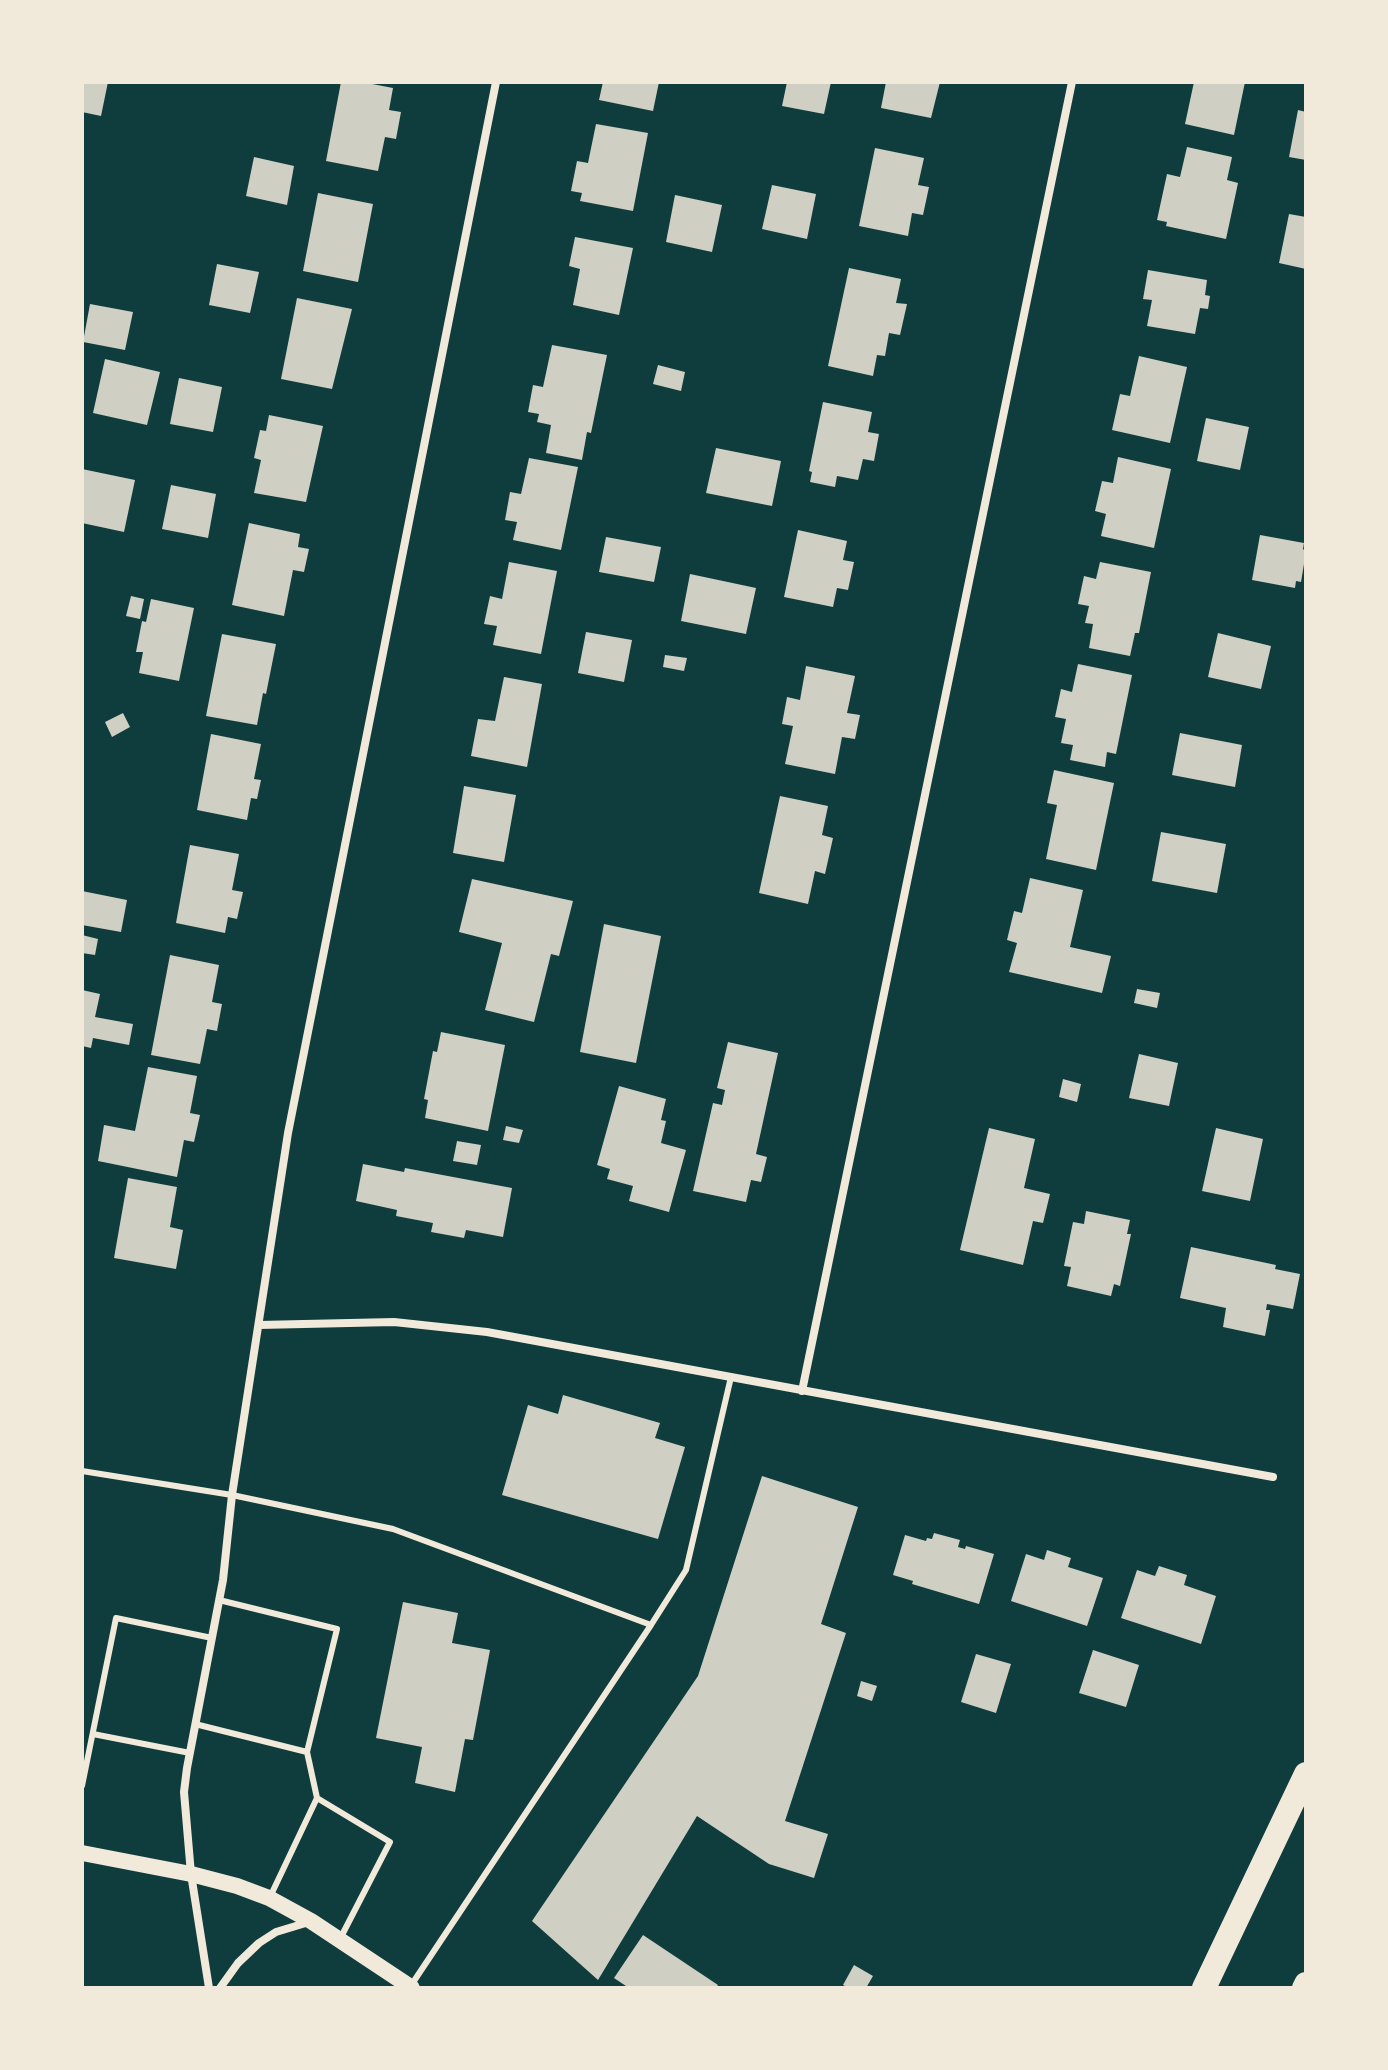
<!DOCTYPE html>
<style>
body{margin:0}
#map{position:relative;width:1388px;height:2070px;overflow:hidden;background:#0f3d3e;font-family:"Exo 2",sans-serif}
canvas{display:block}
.frame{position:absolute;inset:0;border:84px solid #f1e9da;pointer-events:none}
</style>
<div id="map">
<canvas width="1388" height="2070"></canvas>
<div class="frame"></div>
</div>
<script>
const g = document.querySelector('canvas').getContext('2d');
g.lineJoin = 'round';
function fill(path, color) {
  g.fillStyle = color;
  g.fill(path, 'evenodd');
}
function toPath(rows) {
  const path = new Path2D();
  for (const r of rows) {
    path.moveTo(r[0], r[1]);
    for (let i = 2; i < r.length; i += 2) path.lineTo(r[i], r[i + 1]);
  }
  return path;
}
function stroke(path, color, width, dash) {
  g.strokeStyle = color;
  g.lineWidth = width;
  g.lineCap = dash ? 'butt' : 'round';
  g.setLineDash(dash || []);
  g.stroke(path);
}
fill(toPath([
 [82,82,108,82,101,116,82,112],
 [341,82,362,82,393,88,389,110,401,112,396,139,385,137,378,171,326,161],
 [603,82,659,82,653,111,599,100],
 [787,82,831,82,824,114,782,106],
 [886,82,940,82,931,118,881,108],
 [1194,82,1245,82,1234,135,1185,124],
 [1298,110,1306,112,1306,160,1289,157],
 [596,124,648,133,633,211,580,201,582,193,571,191,577,161,588,163],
 [1187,147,1232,157,1227,180,1238,183,1226,239,1166,226,1167,222,1157,220,1167,174,1180,177],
 [875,148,924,158,918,185,929,187,923,215,912,213,908,236,859,226],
 [254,157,294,166,287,205,246,196],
 [772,185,816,194,807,239,762,229],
 [318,193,373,204,358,282,303,271],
 [675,195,722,205,712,252,666,242],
 [1289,214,1306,217,1306,269,1279,263],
 [575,237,633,248,619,315,573,305,580,269,569,266],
 [217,264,259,272,250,313,209,305],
 [849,268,901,279,896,303,907,304,900,335,889,333,885,356,877,355,873,376,828,366],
 [1148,270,1207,280,1205,295,1210,296,1208,309,1200,308,1195,334,1147,326,1152,300,1143,299],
 [297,298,352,309,332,389,281,379],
 [90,304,133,312,125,350,83,342],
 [552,345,607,355,591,433,587,432,582,460,546,453,551,425,537,422,539,414,528,412,533,385,543,387],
 [1139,356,1187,367,1170,443,1112,430,1120,394,1130,396],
 [105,359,160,372,147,425,93,413],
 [658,365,685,372,681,391,653,384],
 [179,378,222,387,213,432,170,424],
 [823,402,872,412,868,432,879,434,874,461,863,459,858,480,837,476,835,487,810,482,812,472,809,471],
 [269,415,323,426,306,502,254,493,261,460,254,458,260,430,266,431],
 [1206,418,1249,427,1240,470,1197,461],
 [716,448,781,461,772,506,706,493],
 [1118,457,1171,469,1154,548,1101,536,1106,514,1095,511,1102,481,1113,483],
 [529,458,578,467,561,550,513,540,517,522,505,520,510,492,521,494],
 [82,469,135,480,124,532,82,523],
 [171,485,216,494,208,538,162,529],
 [249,523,300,534,298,547,309,549,304,572,293,570,284,616,232,605],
 [798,530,847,541,843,560,854,562,848,590,837,588,833,607,784,597],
 [1260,535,1304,543,1303,549,1306,552,1301,582,1296,581,1295,588,1252,580],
 [606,537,661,547,654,582,599,572],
 [509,562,557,571,541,654,493,645,497,626,484,624,490,596,502,599],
 [1100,562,1151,572,1139,633,1135,633,1130,656,1089,648,1093,624,1085,623,1089,606,1078,604,1084,576,1096,579],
 [690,574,756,588,746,634,681,621],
 [131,596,144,599,140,619,126,616],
 [151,599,194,608,179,681,139,673,143,652,136,652,142,621,146,622],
 [586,632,632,640,624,682,578,673],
 [1218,633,1271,646,1261,689,1208,677],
 [222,634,276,644,266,694,263,693,257,725,206,716],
 [665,655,687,658,684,671,663,667],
 [1078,664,1132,675,1116,754,1107,752,1105,767,1070,760,1073,745,1061,743,1066,719,1055,717,1061,689,1072,692],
 [806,666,855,676,847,713,860,715,855,739,842,737,835,774,785,764,793,726,782,724,787,697,800,700],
 [504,677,542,684,527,767,471,756,478,719,495,721],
 [123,713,130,727,112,737,105,722],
 [1180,733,1242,745,1235,787,1172,775],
 [211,734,261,744,254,779,261,780,257,799,251,798,247,820,197,810],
 [1054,770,1114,783,1096,870,1046,859,1057,805,1047,803],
 [464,786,516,795,504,862,453,853],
 [780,796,828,806,822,835,833,838,825,874,815,871,808,904,759,893],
 [1161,832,1226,844,1217,893,1152,881],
 [190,845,239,854,232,890,243,892,237,919,228,917,225,933,176,923],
 [1030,878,1083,890,1070,947,1111,956,1102,993,1009,972,1017,943,1007,940,1014,911,1022,913],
 [472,879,573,901,559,956,551,954,534,1022,485,1010,502,943,459,932],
 [82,891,127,900,121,932,82,925],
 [604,924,661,936,636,1063,580,1052],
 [82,935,98,939,95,955,82,953],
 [170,955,219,965,212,1002,222,1004,217,1031,207,1029,200,1064,151,1055],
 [1137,989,1160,993,1157,1008,1134,1003],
 [82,990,100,994,95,1017,133,1024,129,1045,93,1038,91,1048,82,1046],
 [441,1032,505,1045,488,1131,425,1118,428,1100,424,1099,433,1051,437,1052],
 [728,1042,778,1053,756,1154,767,1157,761,1182,751,1180,746,1202,693,1191,713,1103,722,1105,725,1090,717,1088],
 [1139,1054,1178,1063,1169,1106,1129,1098],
 [148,1067,197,1076,190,1113,200,1115,194,1142,184,1140,177,1177,98,1161,104,1125,135,1131],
 [1063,1079,1081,1084,1077,1102,1059,1097],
 [619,1086,666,1099,661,1120,666,1121,661,1143,686,1150,669,1212,629,1201,633,1186,607,1179,610,1169,597,1165],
 [506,1126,523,1130,519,1143,503,1140],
 [989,1128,1035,1139,1024,1188,1050,1194,1043,1223,1033,1221,1023,1265,960,1250],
 [1216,1128,1263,1139,1250,1201,1202,1191],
 [457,1141,481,1145,477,1165,453,1161],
 [363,1164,404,1172,405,1168,512,1188,503,1237,466,1230,464,1238,431,1232,433,1223,396,1216,397,1210,356,1201],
 [128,1178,177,1187,170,1227,183,1230,176,1269,114,1258],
 [1086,1211,1130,1220,1127,1234,1131,1234,1120,1286,1114,1284,1111,1296,1067,1286,1071,1267,1064,1266,1073,1222,1084,1224],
 [1191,1247,1276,1265,1275,1269,1300,1274,1293,1309,1267,1304,1266,1310,1270,1310,1265,1336,1223,1327,1226,1308,1180,1298],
 [563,1395,660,1423,655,1438,685,1447,658,1539,502,1495,528,1405,558,1414],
 [762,1476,858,1507,821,1624,846,1633,785,1821,828,1834,814,1878,769,1864,697,1816,598,1980,532,1921,698,1676],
 [934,1533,960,1540,958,1547,965,1549,966,1546,994,1554,979,1604,912,1584,913,1581,893,1575,905,1535,926,1541,927,1538,932,1539],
 [1047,1550,1071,1558,1068,1567,1103,1578,1087,1626,1011,1601,1026,1554,1044,1560],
 [1159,1566,1187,1575,1184,1585,1216,1596,1201,1644,1121,1618,1137,1570,1155,1576],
 [403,1602,458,1613,452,1643,490,1650,473,1740,465,1739,455,1792,415,1783,422,1747,376,1738],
 [1093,1650,1139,1665,1126,1707,1079,1693],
 [976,1654,1011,1664,996,1713,961,1702],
 [861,1681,877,1686,872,1701,857,1696],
 [643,1935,718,1985,716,1988,629,1988,614,1978],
 [854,1965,873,1976,866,1988,849,1988,843,1985]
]), '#cfcfc3');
stroke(toPath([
 [82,1471,232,1495,393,1529,651,1625,410,1987],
 [651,1625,686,1570,731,1377],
 [195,1724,307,1752,337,1629,219,1600],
 [93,1734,190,1753],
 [82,1786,116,1618,212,1638],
 [317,1798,390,1842,341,1937],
 [270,1897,317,1798,307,1752]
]), '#f1e9da', 6);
stroke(toPath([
 [259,1325,394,1322,487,1332,1273,1477],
 [802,1391,1072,82],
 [209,1988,191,1874,184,1792,187,1768,223,1580,232,1495,288,1133,496,82],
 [220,1988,238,1963,259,1943,276,1932,309,1922]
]), '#f1e9da', 8);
stroke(toPath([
 [82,1853,191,1874,237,1886,269,1898,311,1921,412,1988]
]), '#f1e9da', 16);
stroke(toPath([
 [1204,1988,1306,1774],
 [1304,1988,1306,1984]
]), '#f1e9da', 24);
</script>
